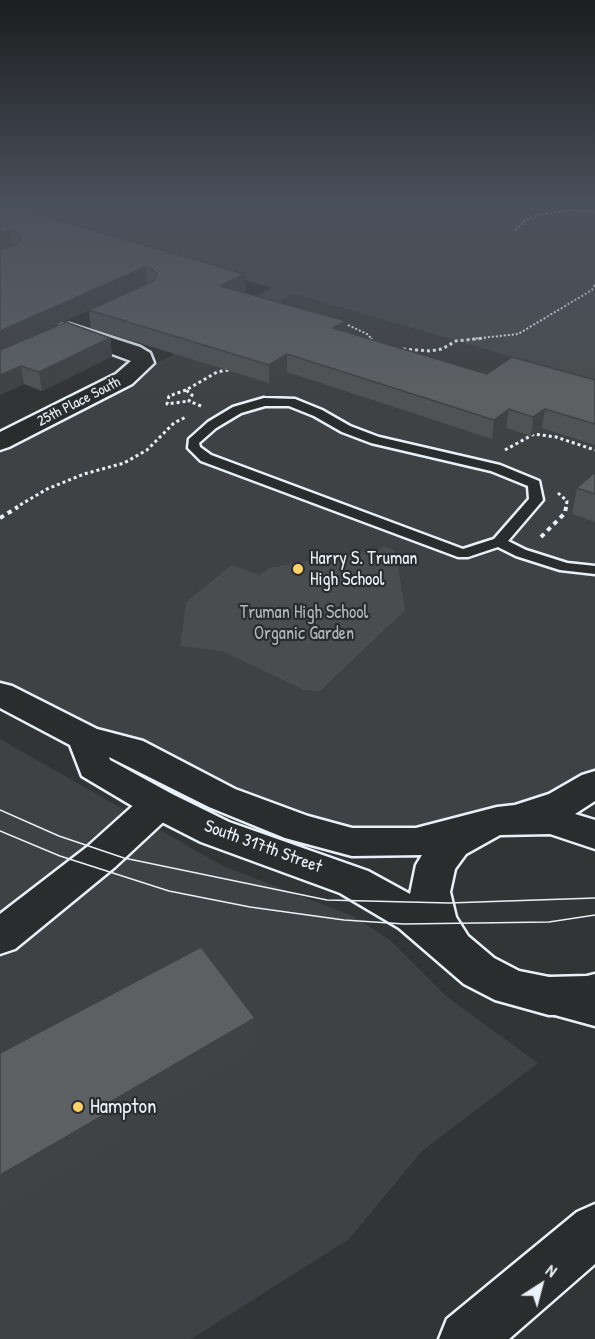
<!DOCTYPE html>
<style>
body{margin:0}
#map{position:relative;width:595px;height:1339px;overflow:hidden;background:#323536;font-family:"Patrick Hand",sans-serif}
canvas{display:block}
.north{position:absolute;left:511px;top:1255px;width:60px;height:60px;-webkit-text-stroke:4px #2a2d2e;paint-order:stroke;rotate:36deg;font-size:16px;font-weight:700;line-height:24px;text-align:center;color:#e8f1f8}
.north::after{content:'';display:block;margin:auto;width:21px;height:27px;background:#e8f1f8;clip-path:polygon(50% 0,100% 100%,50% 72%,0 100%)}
</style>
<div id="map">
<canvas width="595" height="1339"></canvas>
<div class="north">N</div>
</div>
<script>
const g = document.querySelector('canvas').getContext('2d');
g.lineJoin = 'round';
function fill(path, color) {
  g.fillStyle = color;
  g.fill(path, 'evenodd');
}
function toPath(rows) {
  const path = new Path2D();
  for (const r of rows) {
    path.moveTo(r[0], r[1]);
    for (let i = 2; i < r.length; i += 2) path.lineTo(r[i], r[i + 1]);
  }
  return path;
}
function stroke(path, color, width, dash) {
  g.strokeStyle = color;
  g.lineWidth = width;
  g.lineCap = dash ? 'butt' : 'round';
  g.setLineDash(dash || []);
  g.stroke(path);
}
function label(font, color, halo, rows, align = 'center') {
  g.font = font + ' "Patrick Hand",sans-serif';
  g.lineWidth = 4.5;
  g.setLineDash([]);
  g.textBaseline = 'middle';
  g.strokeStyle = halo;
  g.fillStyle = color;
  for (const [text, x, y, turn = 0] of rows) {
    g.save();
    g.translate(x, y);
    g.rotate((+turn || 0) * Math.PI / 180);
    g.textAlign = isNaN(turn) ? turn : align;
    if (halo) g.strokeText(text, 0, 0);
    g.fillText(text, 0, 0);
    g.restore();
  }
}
fill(toPath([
 [294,294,595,381,595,785,562,804,352,842,208,810,0,695,0,442],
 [0,739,223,866,353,916,390,940,447,997,538,1063,422,1151,349,1239,191,1339,0,1339]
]), '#3f4244');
fill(toPath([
 [0,205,595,205,595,381,294,294,174,355,164,343,272,288,0,211],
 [384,546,395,551,384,560,398,566,405,610,320,691,304,690,222,651,180,646,186,602,232,565,259,575,270,568,361,551,373,555]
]), '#494d4f');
const lane = toPath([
 [264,398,295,399,322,410,350,426,379,437,500,465,539,481,543,500,508,541,526,550,567,563,595,566,595,574,560,570,516,556,498,547,468,557,458,557,201,461,188,448,189,439,208,422,233,407,264,398],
 [265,406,289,406,314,416,342,432,371,443,491,471,528,486,529,499,494,539,463,549,211,455,200,447,199,443,216,428,241,413,265,406]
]);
const street = toPath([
 [69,324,140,347,150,353,154,363,132,384,9,447,0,450,0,432,116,374,131,361,61,335,58,330,61,325,69,324],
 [159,791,172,794,178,804,172,814,115,867,15,949,0,954,0,914,87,847,146,794,159,791]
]);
const secondary = toPath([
 [0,683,12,686,97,729,143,741,235,789,308,816,352,828,416,828,497,807,515,805,549,794,582,775,595,771,595,801,575,814,595,820,595,849,550,834,500,835,466,854,455,869,450,892,456,917,468,936,494,958,519,971,549,977,587,976,595,974,595,1011,588,1014,549,1015,495,1000,464,984,399,928,340,893,201,842,146,814,82,776,70,745,0,708,0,683],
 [109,757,209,807,285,838,352,856,422,855,416,865,410,894,368,871,229,822,172,794,110,760,109,757]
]);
const highway = toPath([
 [549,977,595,988,595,1026,533,1009,527,996,533,983,549,977],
 [595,1204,595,1264,509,1339,439,1339,447,1319,577,1212,595,1204]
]);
stroke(lane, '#e8f1f8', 5);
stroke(street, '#e8f1f8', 5);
stroke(secondary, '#e8f1f8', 5);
stroke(highway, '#e8f1f8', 5);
stroke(toPath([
 [564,205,569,206],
 [515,230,526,220,538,215,571,210,595,212],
 [348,325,367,334,372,339],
 [472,339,518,334,592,290,595,284]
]), '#e8f1f8', 2, [2, 2]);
stroke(toPath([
 [371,338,371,342],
 [403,349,430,351,442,349,456,341,485,338],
 [186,390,169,396,167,404,189,401],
 [201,406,189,401,192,395,186,390,217,372,229,370],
 [505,450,534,434,556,437,595,450],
 [558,493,567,501,566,508],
 [15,508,47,489,84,474,124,463,147,450,174,423,186,417]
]), '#e8f1f8', 3, [3, 3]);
stroke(toPath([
 [0,518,18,507],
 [541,537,565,513,566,507]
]), '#e8f1f8', 4, [4.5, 4.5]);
fill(lane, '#2a2d2e');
fill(street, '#2a2d2e');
fill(secondary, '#2a2d2e');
fill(highway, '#2a2d2e');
stroke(toPath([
 [0,810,59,836,124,858,327,900,449,903,595,898],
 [0,831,60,856,169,891,250,907,344,920,404,924,549,922,595,915]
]), '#e8f1f8', 1.5);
fill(toPath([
 [0,205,246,291,243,292,346,332,487,374,595,380,595,445,542,428,531,436,506,428,492,439,287,372,269,383,91,328,89,310,147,284,0,350],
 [110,338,112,356,42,391,24,384,0,395,0,350],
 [595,472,595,522,572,514,577,488]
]), '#4f5355');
fill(toPath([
 [9,230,11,246,0,250,0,233],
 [145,267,147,284,0,350,0,331],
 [245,274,246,291,221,303,220,286],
 [346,321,346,338,333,328],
 [110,338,112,356,42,391,39,372],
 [287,354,287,372,269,383,269,365],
 [21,366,24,384,0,395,0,375],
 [509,409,506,428,492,439,494,420],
 [545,409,542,428,531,436,533,417],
 [255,1018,256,1048,120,1128,121,1137,0,1209,0,1175,112,1101]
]), '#404345');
const building = toPath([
 [0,205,7,205,245,274,220,286,346,321,333,328,487,374,512,357,595,380,595,424,545,409,533,417,509,409,494,420,287,354,269,365,89,310,153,281,157,274,152,269,145,267,0,331,0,249,17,244,21,239,19,233,9,230,0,233,0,205],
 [66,322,110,338,39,372,21,366,0,375,0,350,66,322],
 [595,472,595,494,577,488,595,472],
 [201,947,255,1018,112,1101,116,1108,0,1175,0,1053,201,947]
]);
fill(building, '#5c6063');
stroke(building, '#404345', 1.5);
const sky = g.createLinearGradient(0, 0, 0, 392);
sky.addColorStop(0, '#1c1d1e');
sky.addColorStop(0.52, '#49515d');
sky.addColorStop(1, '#49515d00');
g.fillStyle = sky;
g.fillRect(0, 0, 595, 392);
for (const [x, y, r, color] of [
 [298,569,6,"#ffd166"],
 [78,1107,6,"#ffd166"]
]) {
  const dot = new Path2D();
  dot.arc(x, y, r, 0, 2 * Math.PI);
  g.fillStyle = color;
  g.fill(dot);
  stroke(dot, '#2a2d2e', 2);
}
label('15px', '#e8f1f8', '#2a2d2e', [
 ["25th Place South",79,402,-27]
]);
label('18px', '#e8f1f8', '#2a2d2e', [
 ["Harry S. Truman",310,559],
 ["High School",310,580]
], 'left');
label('18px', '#b0b8bd', '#2a2d2e', [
 ["Truman High School",304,613],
 ["Organic Garden",304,634]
]);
label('18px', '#e8f1f8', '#2a2d2e', [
 ["South 317th Street",263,847,20]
]);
label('21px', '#e8f1f8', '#2a2d2e', [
 ["Hampton",90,1107]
], 'left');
</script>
